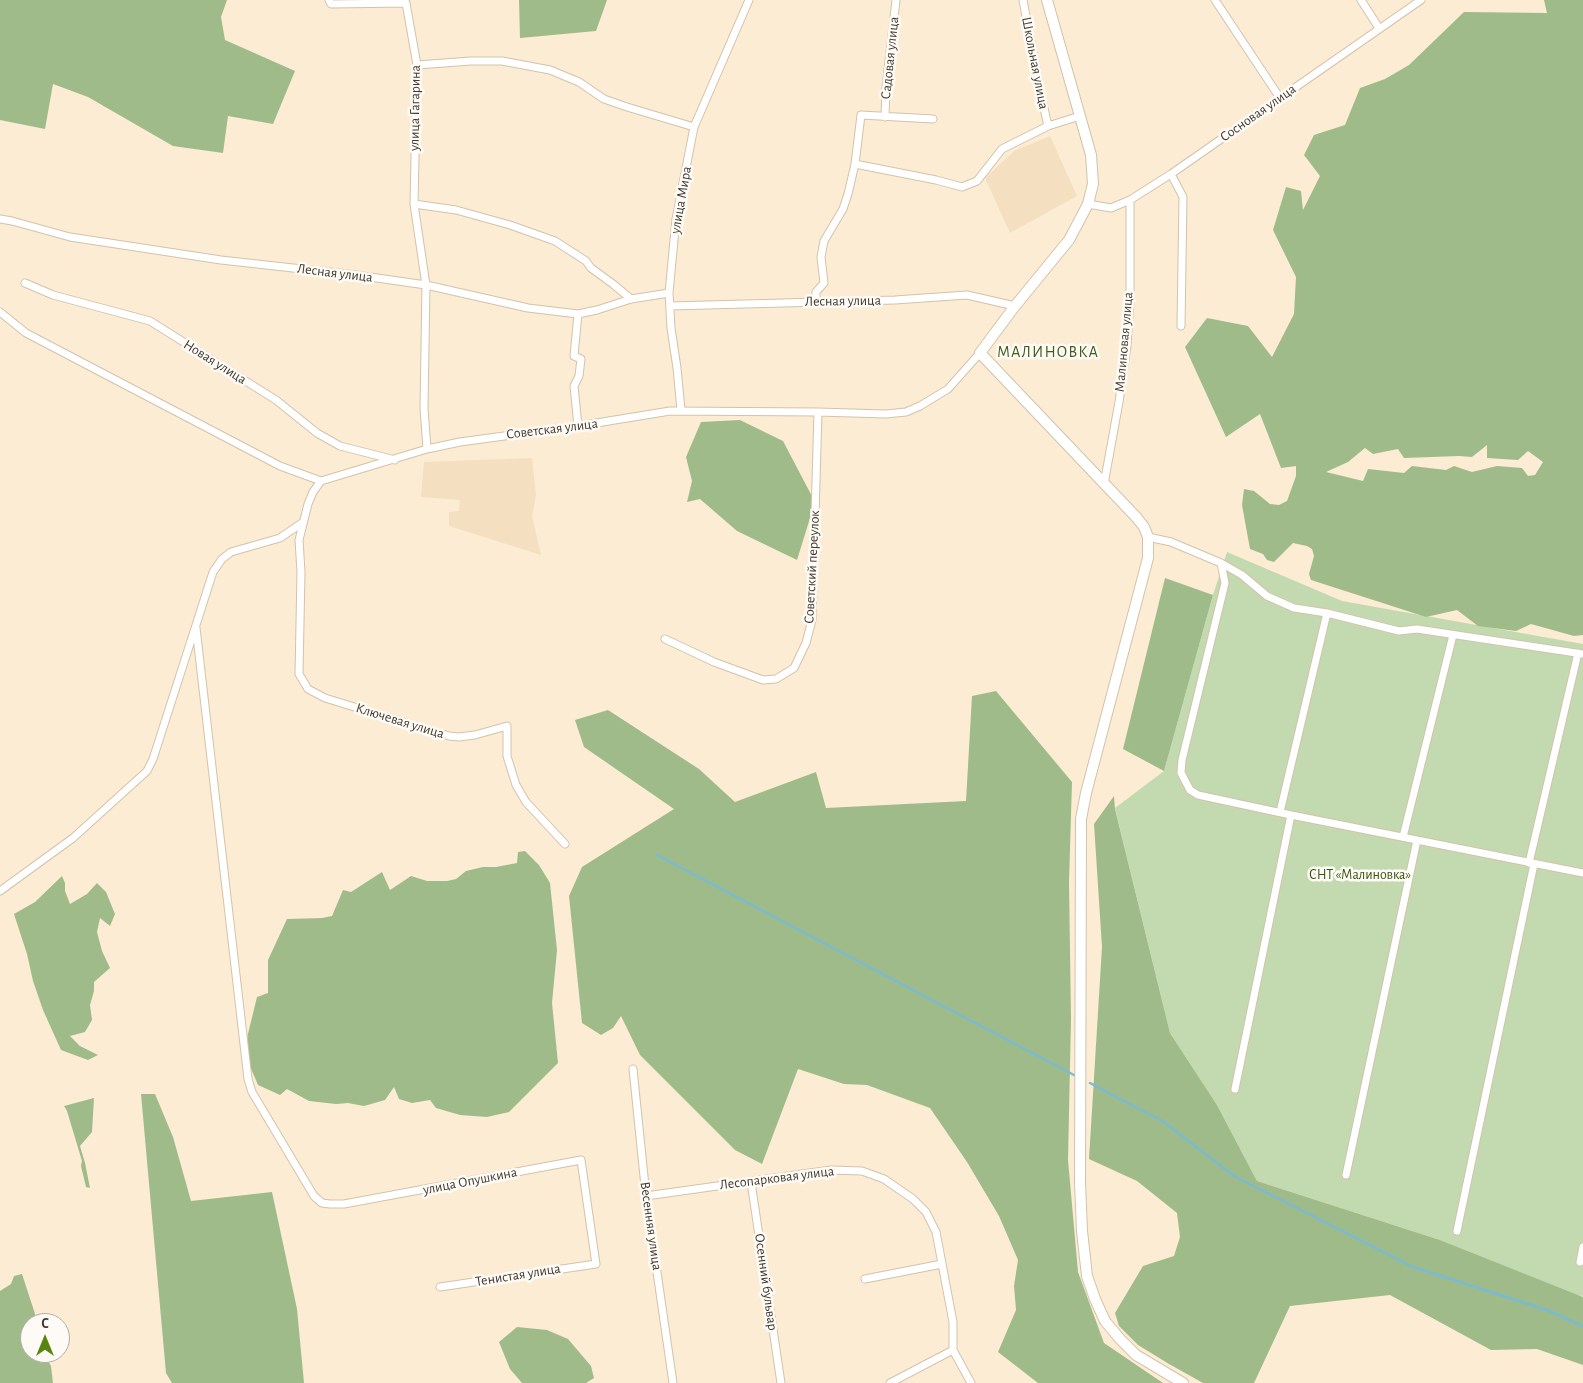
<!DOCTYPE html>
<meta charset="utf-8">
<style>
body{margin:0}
#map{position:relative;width:1583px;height:1383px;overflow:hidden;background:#fcecd3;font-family:"Alegreya Sans",sans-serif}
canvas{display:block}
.north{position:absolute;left:20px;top:1313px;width:50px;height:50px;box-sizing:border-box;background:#fefbf6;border:1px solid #b2ada6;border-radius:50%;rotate:0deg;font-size:14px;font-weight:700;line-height:20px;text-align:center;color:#3f392f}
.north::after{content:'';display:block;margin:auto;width:18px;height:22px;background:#598410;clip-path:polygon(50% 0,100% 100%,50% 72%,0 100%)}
</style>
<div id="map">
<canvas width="1583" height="1383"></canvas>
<div class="north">С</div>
</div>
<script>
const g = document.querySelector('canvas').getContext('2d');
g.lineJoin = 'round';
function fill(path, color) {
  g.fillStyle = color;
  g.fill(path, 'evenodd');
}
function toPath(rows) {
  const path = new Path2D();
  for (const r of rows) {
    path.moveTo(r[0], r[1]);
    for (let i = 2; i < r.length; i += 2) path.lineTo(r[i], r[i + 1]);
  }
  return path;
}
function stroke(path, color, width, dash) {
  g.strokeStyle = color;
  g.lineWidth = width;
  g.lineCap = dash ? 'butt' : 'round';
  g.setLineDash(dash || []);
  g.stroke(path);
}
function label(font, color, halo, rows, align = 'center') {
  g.font = font + ' "Alegreya Sans",sans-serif';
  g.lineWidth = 5;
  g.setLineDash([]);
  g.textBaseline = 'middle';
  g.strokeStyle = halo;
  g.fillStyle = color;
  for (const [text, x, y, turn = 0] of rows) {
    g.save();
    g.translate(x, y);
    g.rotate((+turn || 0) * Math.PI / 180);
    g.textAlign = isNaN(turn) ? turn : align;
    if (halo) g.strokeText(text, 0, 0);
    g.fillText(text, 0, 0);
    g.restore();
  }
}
fill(toPath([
 [1050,136,1077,196,1010,233,985,178,1014,151],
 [532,458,536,495,532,516,541,555,449,526,449,512,459,511,460,500,421,497,424,462]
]), '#f4e0c0');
fill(toPath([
 [1227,552,1342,601,1583,644,1583,1296,1577,1295,1440,1240,1257,1181,1217,1105,1170,1033,1115,808,1164,771,1213,595]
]), '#c3dab1');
fill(toPath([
 [0,0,227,0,221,17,225,40,295,71,273,124,228,116,223,153,173,146,88,97,53,84,45,129,0,120],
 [519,0,607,0,596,31,520,38],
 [1544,0,1583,0,1583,635,1574,636,1531,624,1516,631,1478,626,1457,610,1426,617,1311,580,1309,574,1314,556,1312,549,1307,546,1293,543,1274,562,1267,560,1263,554,1250,549,1242,505,1244,489,1254,491,1270,504,1279,505,1287,501,1296,476,1296,466,1281,468,1260,414,1226,437,1185,347,1207,318,1248,326,1272,357,1294,314,1296,277,1273,230,1286,187,1301,191,1303,210,1320,176,1304,155,1314,135,1345,125,1360,88,1385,79,1409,65,1464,12,1547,13],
 [1487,445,1487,458,1518,460,1528,451,1543,462,1535,475,1528,476,1522,468,1497,466,1472,472,1454,466,1446,470,1412,466,1404,473,1368,469,1363,481,1326,472,1348,462,1365,448,1373,454,1398,449,1404,458,1459,456,1472,457],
 [740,420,783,441,815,502,797,560,737,531,700,499,687,502,692,481,686,457,701,422],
 [1165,578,1213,595,1164,771,1123,749],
 [996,691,1072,782,1069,882,1071,1019,1068,1160,1078,1272,1104,1343,1163,1383,1038,1383,998,1352,1016,1310,1014,1286,1018,1260,999,1216,967,1162,930,1108,867,1085,844,1084,798,1069,762,1164,735,1150,640,1055,621,1016,613,1028,601,1035,582,1023,569,896,582,867,674,809,584,747,575,720,608,710,699,769,735,802,816,772,826,808,966,801,972,696],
 [1114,796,1115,809,1170,1033,1217,1105,1257,1181,1440,1240,1583,1297,1583,1365,1537,1349,1491,1350,1390,1295,1290,1306,1254,1383,1203,1383,1169,1364,1138,1345,1119,1326,1115,1313,1143,1266,1174,1256,1180,1237,1177,1213,1137,1181,1089,1159,1102,947,1094,824],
 [525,851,539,865,550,883,557,950,552,1003,558,1063,509,1112,487,1117,460,1115,436,1108,430,1100,412,1103,399,1099,394,1087,385,1100,364,1106,348,1103,336,1104,309,1101,287,1089,280,1095,258,1085,249,1064,247,1038,257,997,268,993,268,960,287,919,322,918,332,916,343,890,351,892,382,872,390,890,411,876,427,881,447,881,456,879,466,871,483,867,496,867,517,863,518,852],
 [62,876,65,883,65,891,70,904,87,894,97,883,106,892,115,914,110,926,100,918,97,932,102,951,110,968,94,982,94,991,90,1005,92,1020,85,1032,70,1036,80,1046,98,1055,88,1060,61,1050,43,1010,33,981,27,954,14,914,35,902],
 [141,1094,155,1094,173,1137,191,1201,272,1192,297,1309,304,1383,172,1383,166,1373],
 [94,1098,92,1132,80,1146,85,1163,90,1188,86,1187,81,1166,82,1161,67,1111,64,1106],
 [22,1274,38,1323,30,1323,30,1353,43,1353,51,1366,53,1383,0,1383,0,1291,11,1284,14,1276],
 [517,1327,547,1330,568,1339,591,1366,594,1378,586,1383,522,1383,510,1369,499,1342]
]), '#9fbb89');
stroke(toPath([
 [657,855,1074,1075],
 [1090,1083,1164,1122,1234,1176,1413,1267,1547,1310,1583,1326]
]), '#79bbd4', 2.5);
const street = toPath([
 [329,0,331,4,406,3,417,65,414,204,426,285,424,408,427,449],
 [1023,0,1041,95,1048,126],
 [1215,0,1280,98],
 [1361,0,1379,28],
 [417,65,471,61,502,61,550,70,579,82,604,99,627,107,694,127],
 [885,117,886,87,896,0],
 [855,164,936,180,962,187,977,181,1002,149,1048,126,1080,116],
 [1171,174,1183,197,1181,326],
 [414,204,456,210,510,225,555,241,586,261,591,268,613,284,631,299],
 [1088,204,1111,208,1130,200,1171,174,1421,0],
 [0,219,12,221,70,237,221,260,356,275,426,285,528,308,578,314,597,310,631,299,669,293],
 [25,283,53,295,150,321,276,400,317,433,340,446,395,460],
 [816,302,816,292,824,283,821,257,824,241,843,209,848,194,855,164,861,115,933,119],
 [670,306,895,300,967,295,1015,306],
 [0,312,26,333,280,466,321,481],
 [578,314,574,356,581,359,579,376,574,386,578,426],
 [681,410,677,368,671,328,669,293,676,219,694,127,749,0],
 [1104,484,1119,402,1127,346,1130,300,1130,200],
 [1148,537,1171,542,1221,563,1225,583,1182,760,1181,773,1190,790,1198,795,1291,815,1583,873],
 [1221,563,1242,575,1267,596,1294,608,1327,613,1399,631,1417,629,1583,654],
 [196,628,248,1079,252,1092,314,1196,322,1203,330,1204,344,1204,581,1160,596,1264,440,1287],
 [665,639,714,662,763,680,776,679,794,668,806,643,812,620,818,412],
 [1280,812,1327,613],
 [1403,837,1453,635],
 [565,844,526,802,516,785,507,756,507,726,475,735,459,737,449,736,325,698,308,689,299,674,301,572,299,540,308,504,313,492,321,481,427,449,460,442,578,426,670,411,818,412,886,414,906,412,920,406,948,389,980,353],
 [1529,863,1578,653],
 [0,891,73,838,147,771,153,759,213,572,222,559,231,552,280,538,302,523],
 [633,1069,646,1196,673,1383],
 [1235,1089,1291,815],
 [1346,1175,1417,840],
 [751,1182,781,1383],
 [646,1196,831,1170,862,1171,884,1179,913,1199,926,1212,936,1232,953,1322,953,1350,971,1383],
 [1457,1231,1534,864],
 [1580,1262,1583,1247],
 [865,1279,942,1264],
 [890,1383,953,1350]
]);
const secondary = toPath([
 [1047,0,1091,155,1093,184,1088,204,1069,240,1015,306,980,353,1137,518,1144,527,1148,537,1148,558,1086,793,1081,819,1080,1183,1082,1231,1087,1276,1095,1299,1105,1321,1120,1339,1136,1355,1183,1383]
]);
stroke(street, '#d2c3ab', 9);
stroke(secondary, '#d2c3ab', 12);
stroke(street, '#fff', 7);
stroke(secondary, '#fff', 10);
label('14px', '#3f392f', '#fefbf6', [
 ["Садовая улица",890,58,-84],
 ["Школьная улица",1035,63,79],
 ["улица Гагарина",415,108,-89],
 ["Сосновая улица",1258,113,-35],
 ["улица Мира",681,200,-80],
 ["Лесная улица",335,273,7],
 ["Лесная улица",843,301,-1],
 ["Малиновая улица",1124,342,-85],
 ["Новая улица",215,362,32],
 ["Советская улица",552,429,-7],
 ["Советский переулок",812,567,-87],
 ["Ключевая улица",400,721,17],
 ["Лесопарковая улица",777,1178,-7],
 ["улица Опушкина",470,1181,-11],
 ["Весенняя улица",651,1226,82],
 ["Тенистая улица",518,1275,-9],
 ["Осенний бульвар",766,1282,82]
]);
label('14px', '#35570d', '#fefbf6', [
 ["СНТ «Малиновка»",1360,875]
]);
g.letterSpacing = '1px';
label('16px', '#3f5c18', '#fefbf6', [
 ["МАЛИНОВКА",1048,352]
]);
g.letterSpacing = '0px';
</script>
